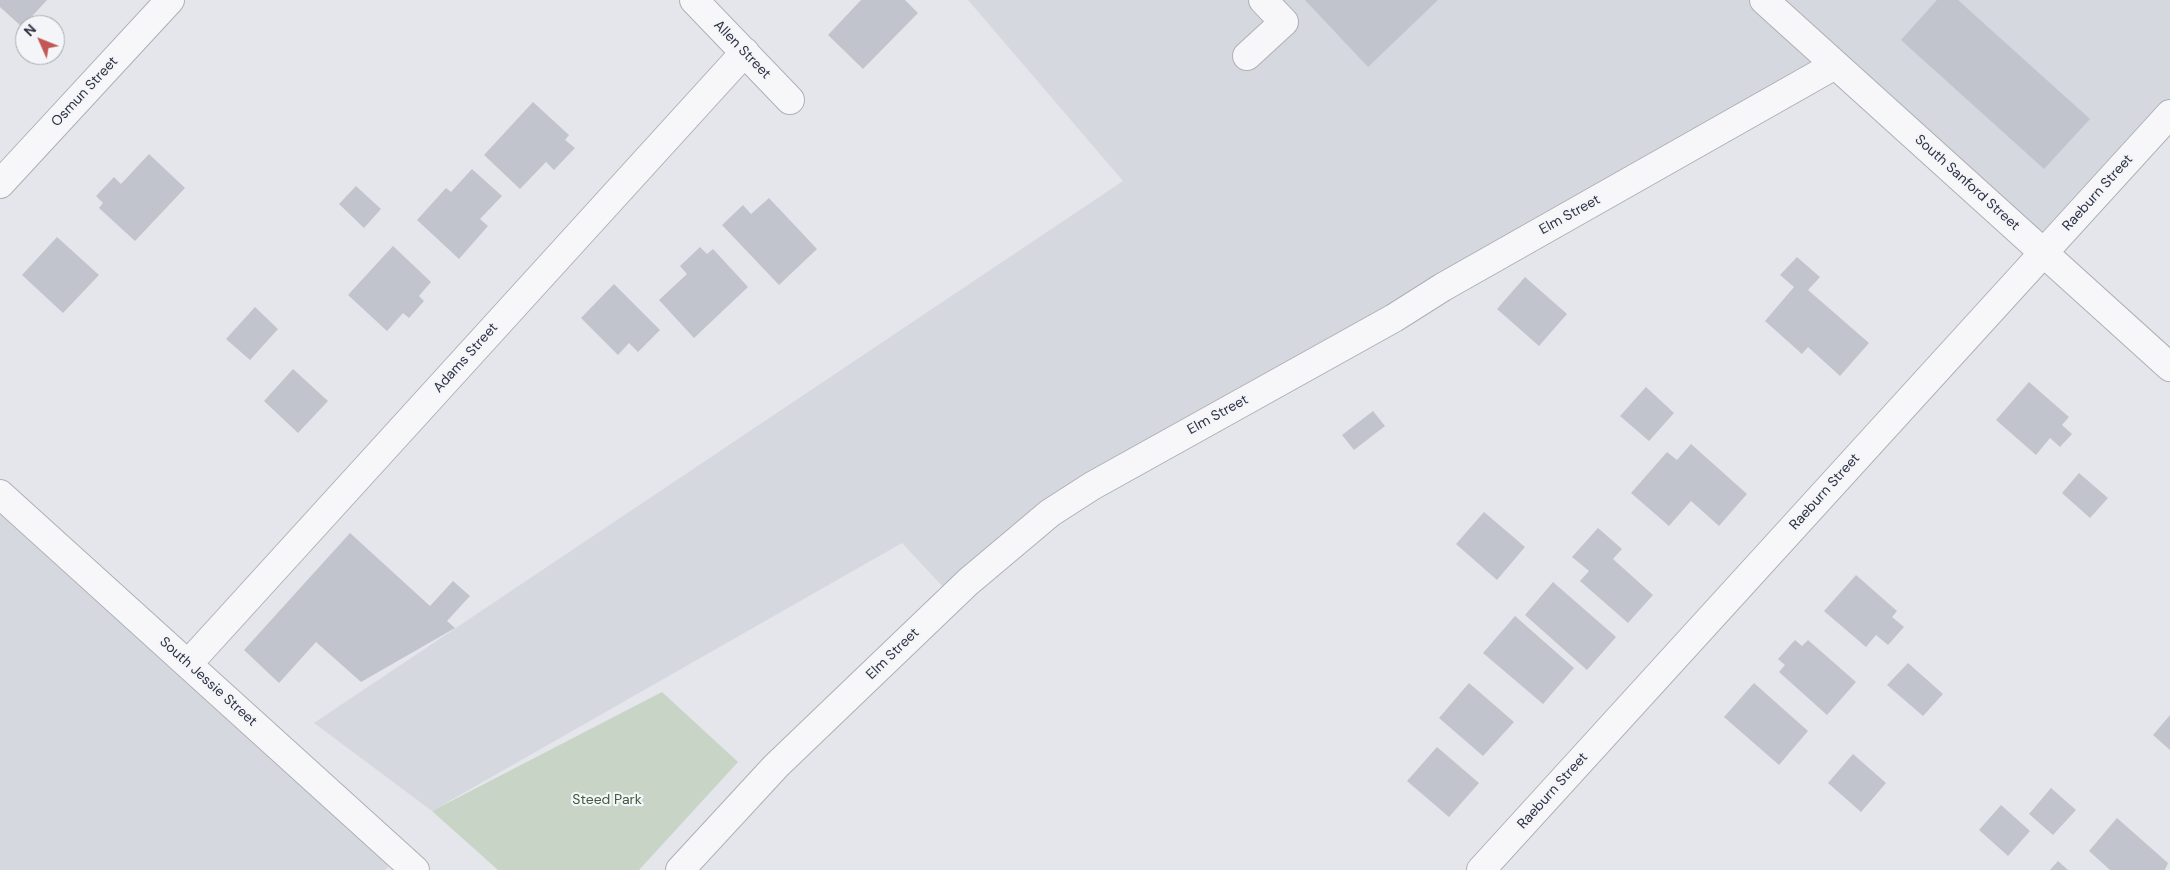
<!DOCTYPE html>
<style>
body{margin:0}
#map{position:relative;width:2170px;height:870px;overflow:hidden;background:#e4e6eb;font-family:"DM Sans",sans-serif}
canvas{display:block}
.north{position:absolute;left:15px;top:15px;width:50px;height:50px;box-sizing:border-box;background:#f4f5f8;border:1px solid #a4a7af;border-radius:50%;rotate:314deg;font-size:14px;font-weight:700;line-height:20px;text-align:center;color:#2d3142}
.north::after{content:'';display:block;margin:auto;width:18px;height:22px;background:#c35756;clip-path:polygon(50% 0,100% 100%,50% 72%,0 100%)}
</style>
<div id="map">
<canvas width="2170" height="870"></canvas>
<div class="north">N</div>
</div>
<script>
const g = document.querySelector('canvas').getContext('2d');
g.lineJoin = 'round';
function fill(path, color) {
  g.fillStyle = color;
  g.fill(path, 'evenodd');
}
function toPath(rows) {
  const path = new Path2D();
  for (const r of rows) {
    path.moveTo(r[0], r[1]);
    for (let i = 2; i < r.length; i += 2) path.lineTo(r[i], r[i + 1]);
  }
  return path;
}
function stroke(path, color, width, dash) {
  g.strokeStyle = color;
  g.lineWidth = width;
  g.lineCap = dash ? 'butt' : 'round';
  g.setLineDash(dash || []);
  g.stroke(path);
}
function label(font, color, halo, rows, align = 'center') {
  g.font = font + ' "DM Sans",sans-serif';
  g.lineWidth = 4.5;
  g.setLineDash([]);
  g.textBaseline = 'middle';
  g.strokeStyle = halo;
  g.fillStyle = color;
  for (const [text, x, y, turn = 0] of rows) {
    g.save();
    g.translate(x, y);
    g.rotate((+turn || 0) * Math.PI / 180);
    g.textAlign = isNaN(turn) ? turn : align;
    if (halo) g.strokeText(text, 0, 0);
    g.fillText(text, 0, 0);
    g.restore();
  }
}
fill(toPath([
 [968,0,2170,0,2170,125,2050,255,1842,62,1080,497,957,602,902,543,432,811,314,723,1123,181],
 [0,495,400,854,385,870,0,870]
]), '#d6d8df');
fill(toPath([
 [662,692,738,762,639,870,498,870,432,811]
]), '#c7d4c6');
fill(toPath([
 [0,0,47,0,22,27,0,7],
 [861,0,905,0,918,13,863,69,828,35],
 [1305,0,1438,0,1368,67],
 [1937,0,1958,0,2090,119,2044,169,1901,40],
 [533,102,569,135,565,140,575,148,554,170,546,162,520,189,484,155],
 [149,154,185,188,135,241,99,208,103,203,96,196,114,177,121,184],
 [472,169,502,196,480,219,488,226,459,259,417,220,446,188,451,192],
 [356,186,381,209,364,228,339,204],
 [769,198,817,249,779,285,722,225,743,205,751,214],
 [57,237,99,275,63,313,22,275],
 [393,246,431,282,419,296,424,301,409,318,403,313,387,331,348,295],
 [700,247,707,254,713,249,748,287,694,338,659,300,687,274,680,266],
 [1797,257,1820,277,1808,290,1869,343,1840,376,1808,347,1802,354,1765,321,1794,287,1780,275],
 [1525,277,1567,314,1539,346,1497,309],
 [614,284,660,330,638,352,629,343,618,355,581,318],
 [255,307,278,329,250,360,226,339],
 [293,369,328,401,298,433,264,401],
 [2029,382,2069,417,2062,425,2072,434,2060,447,2050,438,2036,455,1996,420],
 [1646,387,1674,413,1649,441,1620,416],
 [1373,411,1385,426,1354,450,1342,435],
 [1691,444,1747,494,1719,526,1691,501,1669,526,1631,493,1667,452,1677,460],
 [2079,473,2108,498,2090,518,2062,493],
 [1484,512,1525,547,1497,580,1456,544],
 [1598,528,1622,549,1613,559,1653,595,1628,623,1580,581,1589,571,1572,557],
 [350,533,430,606,453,581,470,596,447,621,455,628,361,682,316,642,279,683,244,650],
 [1856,575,1897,611,1892,617,1904,627,1888,645,1876,635,1866,647,1824,611],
 [1553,582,1616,637,1587,670,1525,615],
 [1515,616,1574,668,1543,704,1483,653],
 [1795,640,1802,646,1808,640,1856,682,1827,715,1779,672,1785,665,1778,659],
 [1908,663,1943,694,1923,716,1887,685],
 [1469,683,1514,722,1483,756,1439,718],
 [1754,683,1808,731,1779,765,1724,717],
 [2170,715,2170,750,2153,735],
 [1437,747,1479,783,1449,817,1407,781],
 [1853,754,1886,783,1861,812,1828,783],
 [2051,788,2076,810,2053,835,2029,814],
 [2001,805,2030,831,2008,856,1979,830],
 [2117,818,2168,863,2165,870,2110,870,2089,851],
 [2058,861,2068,870,2050,870]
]), '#c2c4cd');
const minor = toPath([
 [694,0,790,100],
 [1764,0,2170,367],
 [1247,56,1284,22,1263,0],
 [0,184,170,0],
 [0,494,415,870],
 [188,664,745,52],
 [680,870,776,766,968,582,1050,513,1092,486,1394,318,1443,287,1835,65],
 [1481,870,2170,114]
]);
stroke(minor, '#adb0b8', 30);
stroke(minor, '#f7f7f9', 28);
label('14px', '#2d3142', '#f4f5f8', [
 ["Allen Street",742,50,46],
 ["Osmun Street",85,92,-47],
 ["South Sanford Street",1967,183,42],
 ["Raeburn Street",2098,193,-48],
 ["Elm Street",1570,215,-29],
 ["Adams Street",466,358,-48],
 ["Elm Street",1218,415,-29],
 ["Raeburn Street",1825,492,-48],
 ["Elm Street",893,654,-44],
 ["South Jessie Street",208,682,42],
 ["Raeburn Street",1553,791,-48]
]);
label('14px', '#3d5c3c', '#f4f5f8', [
 ["Steed Park",607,800]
]);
</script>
